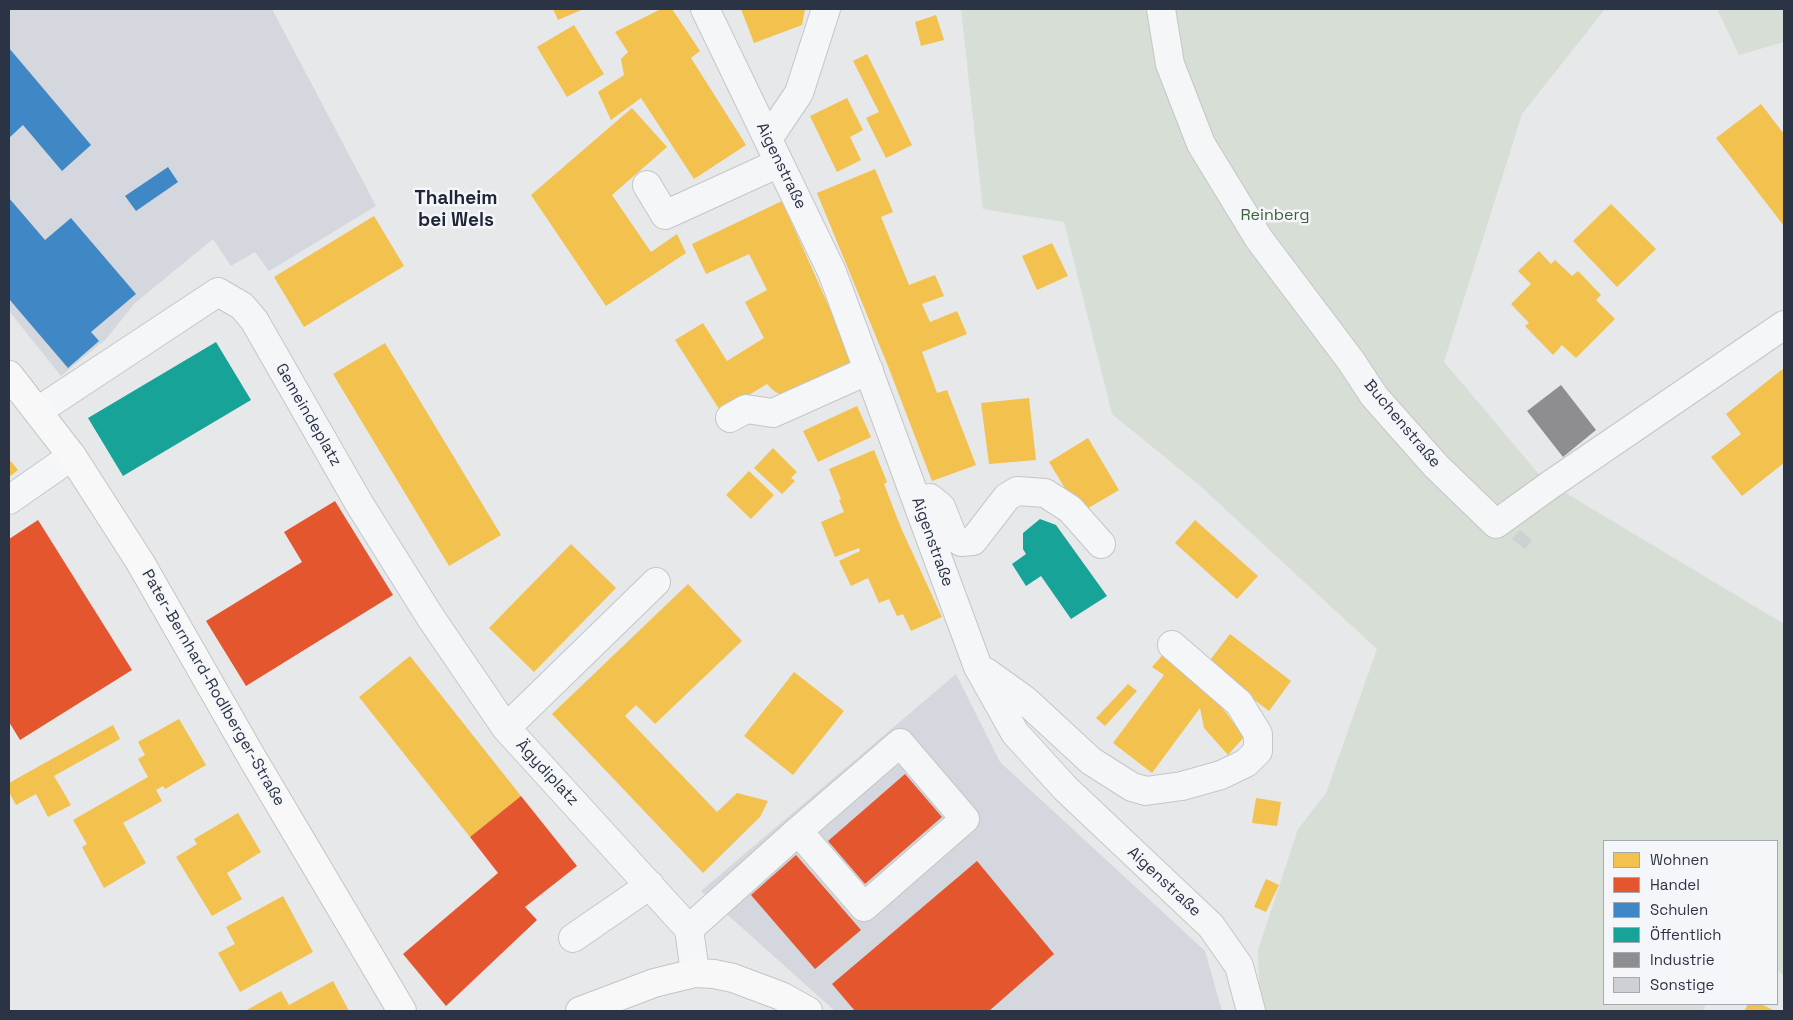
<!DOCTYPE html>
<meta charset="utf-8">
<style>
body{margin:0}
#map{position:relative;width:1793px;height:1020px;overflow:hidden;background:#e6e8ea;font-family:"Space Grotesk",sans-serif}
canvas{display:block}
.frame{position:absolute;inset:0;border:10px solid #2b3445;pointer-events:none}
.legend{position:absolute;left:1603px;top:840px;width:175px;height:165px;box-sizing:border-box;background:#f4f6f9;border:1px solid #a4a8b1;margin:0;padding:6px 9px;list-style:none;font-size:15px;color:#2b3445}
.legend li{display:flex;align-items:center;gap:10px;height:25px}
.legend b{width:25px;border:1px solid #a4a8b1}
</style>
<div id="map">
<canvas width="1793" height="1020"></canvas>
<div class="frame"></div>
<ul class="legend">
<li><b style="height:14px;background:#f2c14e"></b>Wohnen</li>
<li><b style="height:14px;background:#e4572e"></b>Handel</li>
<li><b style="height:14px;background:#3f88c5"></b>Schulen</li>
<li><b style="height:14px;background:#17a398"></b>Öffentlich</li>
<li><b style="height:14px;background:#8d8d92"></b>Industrie</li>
<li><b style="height:14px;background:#ced0d3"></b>Sonstige</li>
</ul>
</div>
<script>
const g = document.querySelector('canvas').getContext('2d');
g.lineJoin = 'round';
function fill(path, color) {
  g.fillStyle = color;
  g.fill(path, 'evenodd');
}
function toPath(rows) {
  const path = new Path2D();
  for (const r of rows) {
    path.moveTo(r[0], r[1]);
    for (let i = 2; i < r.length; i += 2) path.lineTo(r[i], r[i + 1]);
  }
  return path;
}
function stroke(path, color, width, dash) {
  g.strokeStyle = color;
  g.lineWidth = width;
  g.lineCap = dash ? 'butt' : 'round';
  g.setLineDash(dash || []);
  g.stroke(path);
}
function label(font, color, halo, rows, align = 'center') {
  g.font = font + ' "Space Grotesk",sans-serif';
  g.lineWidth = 5;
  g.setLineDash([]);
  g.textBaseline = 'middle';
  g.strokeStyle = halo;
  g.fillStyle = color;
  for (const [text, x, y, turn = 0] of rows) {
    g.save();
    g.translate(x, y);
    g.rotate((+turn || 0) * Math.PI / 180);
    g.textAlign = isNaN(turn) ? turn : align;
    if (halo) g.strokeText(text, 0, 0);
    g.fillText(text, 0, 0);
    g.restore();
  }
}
fill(toPath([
 [9,9,272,9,376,206,269,271,255,252,231,266,213,239,135,303,106,339,61,376,9,311],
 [956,674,1000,762,1205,951,1222,1011,835,1011,701,891]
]), '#d4d7dd');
fill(toPath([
 [961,9,1605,9,1522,114,1444,362,1544,480,1784,624,1784,976,1777,970,1777,841,1604,841,1604,1004,1706,1004,1703,1011,1260,1011,1258,950,1298,829,1326,793,1377,649,1199,485,1112,414,1064,222,983,209],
 [1717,9,1784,9,1784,42,1739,55]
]), '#d6ded6');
fill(toPath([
 [553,9,580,9,581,10,558,20],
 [661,9,672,9,700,51,691,58,746,145,694,179,641,98,611,120,598,92,624,75,621,59,628,52,615,32],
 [741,9,805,9,802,25,754,43],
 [936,15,944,40,921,46,915,22],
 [574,25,604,74,567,97,537,47],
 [867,54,912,145,886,158,866,118,879,112,853,61],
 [847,98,863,130,850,137,861,160,837,172,810,116],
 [1761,104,1784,134,1784,226,1716,138],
 [632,108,667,147,612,195,651,252,677,234,686,253,606,306,531,195],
 [875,169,893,212,881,217,909,285,935,275,944,296,922,304,930,322,957,311,967,334,922,352,937,393,947,390,976,465,932,481,888,366,817,193],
 [782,201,842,336,853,368,781,395,774,391,767,384,721,412,675,340,703,323,727,361,764,338,745,302,767,290,749,254,706,274,692,244],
 [1611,204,1656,249,1617,287,1573,241],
 [374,216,404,266,304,327,274,277],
 [1052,243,1068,276,1037,290,1022,256],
 [1539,251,1551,264,1555,260,1572,276,1578,271,1601,295,1596,300,1615,319,1576,358,1562,345,1553,355,1525,326,1529,323,1511,304,1531,284,1518,271],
 [385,343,501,535,449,566,333,374],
 [1784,368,1784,463,1742,496,1711,457,1741,434,1726,414],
 [1029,398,1036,460,989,464,981,403],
 [857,406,871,437,818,462,803,431],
 [1088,438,1119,490,1080,513,1049,462],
 [773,448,797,472,791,478,795,481,782,494,754,468],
 [874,450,887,482,884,484,901,528,942,617,911,631,903,614,897,616,889,599,879,603,868,578,851,586,839,561,860,551,859,548,835,557,821,522,844,512,839,500,841,499,829,469],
 [9,459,18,470,9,477],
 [749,471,774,495,751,519,726,495],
 [1195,520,1258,576,1237,599,1175,543],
 [571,544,616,588,534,672,489,628],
 [688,584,742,641,655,724,636,705,625,716,717,812,737,793,768,801,760,817,703,873,552,714],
 [1230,634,1291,681,1269,711,1207,664],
 [1166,651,1213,695,1244,737,1228,755,1204,728,1200,708,1152,773,1113,743,1164,675,1152,667],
 [410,656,521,796,470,837,359,697],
 [794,672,844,711,793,775,744,736],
 [1128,684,1137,691,1105,726,1096,718],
 [179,719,206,765,165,789,163,786,156,790,162,801,123,823,146,863,104,888,82,847,87,844,73,820,148,777,138,759,145,755,138,742],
 [113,725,120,739,54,776,71,805,48,817,36,794,16,805,9,792,9,783],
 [1256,798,1281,802,1277,826,1252,823],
 [238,813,261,852,227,873,242,899,212,916,176,857,197,844,194,839],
 [1266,879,1279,885,1266,912,1254,907],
 [283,896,313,952,240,992,218,953,235,944,226,927],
 [333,981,349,1011,245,1011,281,991,289,1005],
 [1748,1004,1761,1004,1775,1011,1744,1011]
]), '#f2c14e');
fill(toPath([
 [335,501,393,595,246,686,206,621,302,562,284,532],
 [38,520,132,670,20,740,9,722,9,539],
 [905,774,942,817,865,884,828,841],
 [521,796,577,866,525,907,537,920,446,1006,403,954,498,873,470,837],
 [796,855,861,930,815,969,751,895],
 [977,861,1054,954,989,1011,855,1011,832,984]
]), '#e4572e');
fill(toPath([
 [9,48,91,145,62,171,23,125,9,138],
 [168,167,178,182,136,211,125,196],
 [9,198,45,240,71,218,136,294,91,332,99,341,68,368,9,299]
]), '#3f88c5');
fill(toPath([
 [216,342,251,400,123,476,88,418],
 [1040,519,1056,525,1107,596,1071,619,1041,576,1026,586,1012,564,1026,554,1023,549,1023,533]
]), '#17a398');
fill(toPath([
 [1561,385,1596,430,1563,457,1527,411]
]), '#8d8d92');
fill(toPath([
 [1520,530,1532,540,1525,549,1512,539]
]), '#ced0d3');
const minor = toPath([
 [705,9,832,272,978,667,1015,733,1065,788,1211,926,1239,966,1251,1011],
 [1161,9,1170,64,1201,144,1259,239,1351,361,1374,396,1436,466,1496,524,1550,485,1784,325],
 [768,139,799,93,826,9],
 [647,185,665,215,779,163],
 [38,411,218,292,242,306,254,320,360,505,431,618,506,728,689,929,695,973],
 [730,418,746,409,773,413,869,370],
 [9,500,72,456],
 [917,501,930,498,941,507,953,537,961,542,973,541,1007,497,1017,491,1045,493,1070,509,1101,544],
 [986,672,1025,700,1091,761,1132,787,1146,791,1182,786,1221,775,1246,763,1258,751,1258,734,1239,703,1172,645],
 [506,728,656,582],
 [689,929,798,831,900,743,965,819,864,907,798,831],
 [573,938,650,885]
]);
const major = toPath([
 [9,375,72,456,140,562,251,756,402,1011],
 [580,1011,654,983,695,973,714,974,733,978,781,996,808,1011]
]);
stroke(minor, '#c4c6c8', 30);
stroke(major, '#c2c5c8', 30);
stroke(minor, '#f5f6f7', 28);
stroke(major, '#f8f8f8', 28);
label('16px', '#2b3445', '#f4f6f9', [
 ["Aigenstraße",781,166,64],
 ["Gemeindeplatz",308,415,60],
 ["Buchenstraße",1402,424,50],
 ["Aigenstraße",932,542,70],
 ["Pater-Bernhard-Rodlberger-Straße",213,688,60],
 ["Ägydiplatz",547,773,47],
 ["Aigenstraße",1164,882,43]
]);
label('16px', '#3f6138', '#f4f6f9', [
 ["Reinberg",1275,216]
]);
label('bold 19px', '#1d2536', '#f4f6f9', [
 ["Thalheim",456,199],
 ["bei Wels",456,221]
]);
</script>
